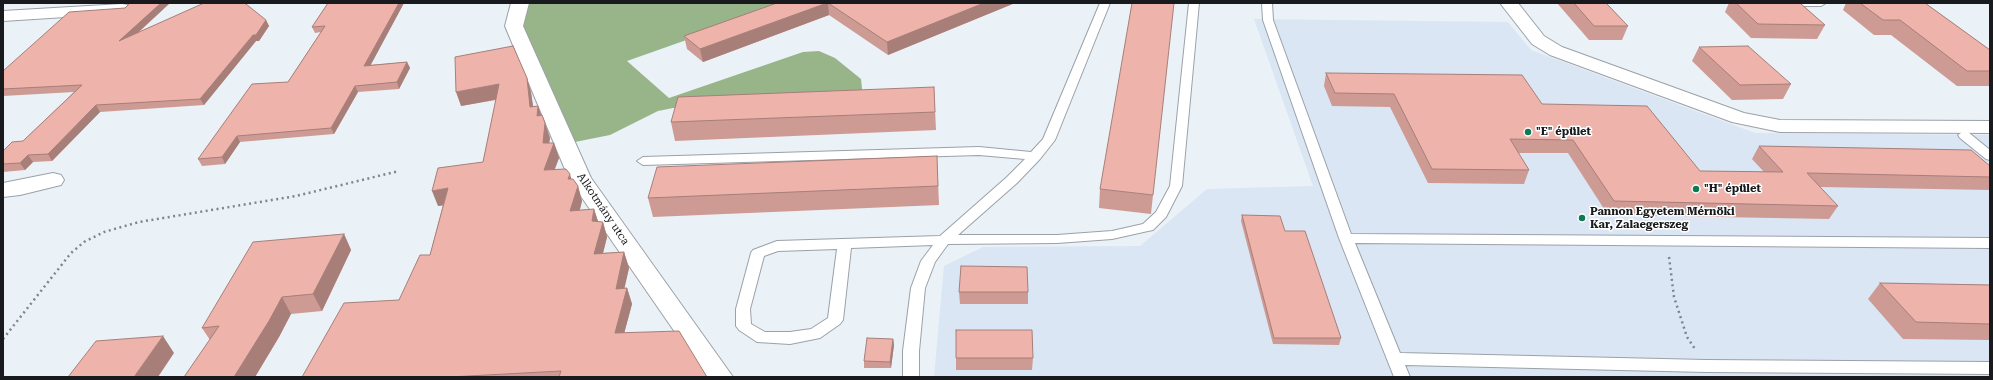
<!DOCTYPE html>
<meta charset="utf-8">
<style>
body{margin:0}
#map{position:relative;width:1993px;height:380px;overflow:hidden;background:#eaf1f7;font-family:"Roboto Serif",serif}
canvas{display:block}
.frame{position:absolute;inset:0;border:4px solid #181a1d;pointer-events:none}
</style>
<div id="map">
<canvas width="1993" height="380"></canvas>
<div class="frame"></div>
</div>
<script>
const g = document.querySelector('canvas').getContext('2d');
g.lineJoin = 'round';
function fill(path, color) {
  g.fillStyle = color;
  g.fill(path, 'evenodd');
}
function toPath(rows) {
  const path = new Path2D();
  for (const r of rows) {
    path.moveTo(r[0], r[1]);
    for (let i = 2; i < r.length; i += 2) path.lineTo(r[i], r[i + 1]);
  }
  return path;
}
function stroke(path, color, width, dash) {
  g.strokeStyle = color;
  g.lineWidth = width;
  g.lineCap = dash ? 'butt' : 'round';
  g.setLineDash(dash || []);
  g.stroke(path);
}
function label(font, color, halo, rows, align = 'center') {
  g.font = font + ' "Roboto Serif",serif';
  g.lineWidth = 3;
  g.setLineDash([]);
  g.textBaseline = 'middle';
  g.strokeStyle = halo;
  g.fillStyle = color;
  for (const [text, x, y, turn = 0] of rows) {
    g.save();
    g.translate(x, y);
    g.rotate((+turn || 0) * Math.PI / 180);
    g.textAlign = isNaN(turn) ? turn : align;
    if (halo) g.strokeText(text, 0, 0);
    g.fillText(text, 0, 0);
    g.restore();
  }
}
fill(toPath([
 [1254,19,1508,22,1531,50,1755,133,1990,135,1990,377,934,377,944,266,983,247,1140,246,1207,189,1313,186]
]), '#dae6f3');
fill(toPath([
 [527,3,791,3,627,61,669,98,803,52,819,51,835,58,861,79,863,98,777,106,673,108,658,111,610,135,570,143,519,20]
]), '#98b58a');
const service = toPath([
 [1100,3,1110,3,1055,140,1040,159,1017,183,958,235,1057,235,1112,231,1143,224,1156,212,1170,186,1189,3,1199,3,1182,186,1166,217,1153,230,1148,231,1112,239,1057,243,948,244,935,262,925,288,919,351,919,377,903,377,903,351,911,288,921,261,933,245,851,248,843,320,840,324,820,338,790,344,757,342,739,330,736,326,736,309,751,253,753,250,777,241,940,236,1007,177,1025,159,979,155,643,165,637,161,643,157,979,147,1031,152,1043,139,1100,3],
 [837,249,828,318,811,329,790,332,765,332,751,324,750,309,764,256,778,251,837,249],
 [1262,3,1272,3,1273,20,1351,234,1990,238,1990,248,1355,243,1400,353,1706,360,1990,362,1990,374,1706,372,1405,365,1410,377,1394,377,1339,238,1263,20,1262,3],
 [1777,3,1826,3,1821,6,1782,6,1777,3],
 [1964,131,1968,132,1990,150,1990,160,1986,159,1960,138,1958,135,1964,131]
]);
const minor = toPath([
 [511,3,529,3,523,26,591,178,733,377,706,377,569,179,505,26,511,3],
 [1500,3,1518,3,1544,36,1562,47,1744,113,1780,120,1990,121,1990,133,1780,132,1732,122,1550,55,1532,44,1500,3],
 [122,4,128,5,131,9,128,13,3,21,3,11,122,4],
 [53,173,61,175,64,180,61,185,20,195,3,197,3,183,53,173]
]);
stroke(service, '#9ba1a8', 2);
stroke(minor, '#9ba1a8', 2);
stroke(toPath([
 [1669,257,1674,297,1687,337,1695,349],
 [3,339,71,253,84,242,104,232,139,222,296,196,399,171]
]), '#81858a', 2.5, [2, 3.5]);
fill(service, '#fff');
fill(minor, '#fff');
fill(toPath([
 [87,3,114,3,88,4],
 [124,3,170,3,139,32,266,20,269,26,259,41,256,41,204,105,100,112,52,161,33,162,25,170,3,172,3,151,23,141,74,92,3,96,3,71,125,8,129,4],
 [328,3,404,3,370,65,407,62,410,68,399,89,358,92,334,134,240,142,225,164,202,166,198,159,288,82,321,32,315,33,312,27],
 [777,3,1015,3,888,55,829,15,703,62,687,49,684,36],
 [1557,3,1606,3,1628,26,1622,40,1589,40],
 [1729,3,1800,3,1825,25,1817,39,1751,38,1725,12],
 [1846,3,1925,3,1990,50,1990,86,1957,86,1891,35,1874,35,1843,10],
 [1699,47,1791,84,1783,99,1732,100,1692,61],
 [1326,73,1542,104,1700,171,1764,172,1752,159,1759,146,1990,166,1990,190,1820,187,1838,206,1829,219,1608,215,1568,153,1518,153,1529,170,1524,184,1428,183,1390,107,1332,106,1324,86],
 [527,78,531,92,533,106,538,106,541,115,545,123,550,138,549,143,554,143,559,158,554,170,571,179,578,186,582,201,580,210,594,209,598,222,603,222,607,237,603,253,624,252,629,268,624,288,627,288,632,304,624,333,707,377,302,377,399,300,430,255,443,205,438,206,483,162,496,100,461,106],
 [934,87,936,130,675,141,671,122],
 [937,156,939,205,653,217,648,198],
 [1100,189,1153,195,1151,214,1099,208],
 [1242,215,1285,231,1341,338,1339,345,1273,344,1241,221],
 [344,234,351,250,322,311,291,314,279,337,255,377,184,377,210,340,202,328],
 [1880,283,1990,285,1990,340,1903,339,1868,299],
 [959,292,1028,292,1028,304,960,304],
 [893,339,894,345,891,368,864,368,864,361],
 [956,358,1033,358,1032,370,956,370]
]), '#cd9b94');
fill(toPath([
 [161,3,170,3,122,47,119,41],
 [399,3,404,3,367,72,364,66],
 [828,3,829,15,703,62,700,49],
 [984,3,1015,3,888,55,887,42],
 [266,20,269,26,259,41,256,41,204,105,200,99],
 [407,62,410,68,399,89,397,82],
 [527,78,531,92,535,121,530,107],
 [499,84,504,98,461,106,456,92],
 [355,86,358,92,334,134,331,128],
 [96,105,100,112,52,161,48,154],
 [538,106,543,120,537,116],
 [545,123,550,138,547,157,543,143],
 [237,136,240,142,225,164,222,157],
 [554,143,559,158,549,185,544,170],
 [28,155,33,162,25,170,20,163],
 [570,174,574,189,568,179],
 [578,186,582,201,575,226,570,211],
 [448,188,454,204,438,206,432,191],
 [594,209,599,224,592,221],
 [603,222,607,237,599,269,594,254],
 [344,234,351,250,322,311,313,294],
 [624,252,629,268,621,304,616,289],
 [627,288,632,304,620,349,615,333],
 [282,297,291,314,279,337,255,377,234,377],
 [163,336,174,353,158,377,134,377],
 [893,339,894,345,891,368,890,362]
]), '#a77e78');
const building = toPath([
 [128,3,161,3,119,41,204,3,243,3,246,4,266,20,256,35,253,35,200,99,96,105,48,154,28,155,20,163,3,164,3,151,12,142,23,141,82,85,3,89,3,71,69,12,125,8,129,4,128,3],
 [328,3,399,3,364,66,407,62,397,82,355,86,331,128,237,136,222,157,198,159,252,84,288,82,325,26,312,27,328,3],
 [777,3,827,3,700,49,684,36,777,3],
 [828,3,984,3,887,42,828,3],
 [1132,3,1174,3,1153,195,1100,189,1132,3],
 [1574,3,1606,3,1628,26,1594,26,1574,3],
 [1736,3,1800,3,1825,25,1758,24,1736,3],
 [1860,3,1925,3,1990,50,1990,71,1967,71,1900,20,1883,20,1860,3],
 [513,46,527,78,530,107,538,106,537,116,542,115,545,123,543,143,554,143,544,170,566,169,570,174,568,179,573,179,578,186,570,211,594,209,592,221,603,222,594,254,624,252,616,289,627,288,615,333,679,331,707,377,559,377,561,371,449,377,302,377,344,303,399,300,420,255,430,255,448,188,432,191,438,168,483,162,499,84,456,92,455,57,513,46],
 [1748,46,1791,84,1740,85,1699,47,1748,46],
 [1326,73,1522,75,1542,104,1647,106,1700,171,1783,172,1759,146,1971,150,1990,166,1990,177,1807,173,1838,206,1614,201,1573,140,1510,139,1529,170,1432,169,1394,94,1335,93,1326,73],
 [934,87,935,112,671,122,678,97,934,87],
 [937,156,938,186,648,198,657,167,937,156],
 [1242,215,1280,216,1285,231,1305,231,1341,338,1274,338,1242,215],
 [344,234,313,294,282,297,269,321,234,377,184,377,219,326,202,328,253,242,344,234],
 [961,266,1027,267,1028,292,959,292,961,266],
 [1880,283,1990,285,1990,324,1916,322,1880,283],
 [956,330,1032,330,1033,358,956,358,956,330],
 [163,336,134,377,68,377,96,341,163,336],
 [867,338,893,339,890,362,864,361,867,338]
]);
fill(building, '#eeb4ac');
stroke(building, '#a77e78', 1);
for (const [x, y, r, color] of [
 [1528,132,4,"#0e7a55"],
 [1696,189,4,"#0e7a55"],
 [1582,218,4,"#0e7a55"]
]) {
  const dot = new Path2D();
  dot.arc(x, y, r, 0, 2 * Math.PI);
  g.fillStyle = color;
  g.fill(dot);
  stroke(dot, '#fff', 1.5);
}
label('bold 11px', '#181a1d', '#fff', [
 ["\"E\" épület",1536,132],
 ["\"H\" épület",1704,189],
 ["Pannon Egyetem Mérnöki",1590,212],
 ["Kar, Zalaegerszeg",1590,225]
], 'left');
label('11px', '#181a1d', '#fff', [
 ["Alkotmány utca",603,209,56]
]);
</script>
